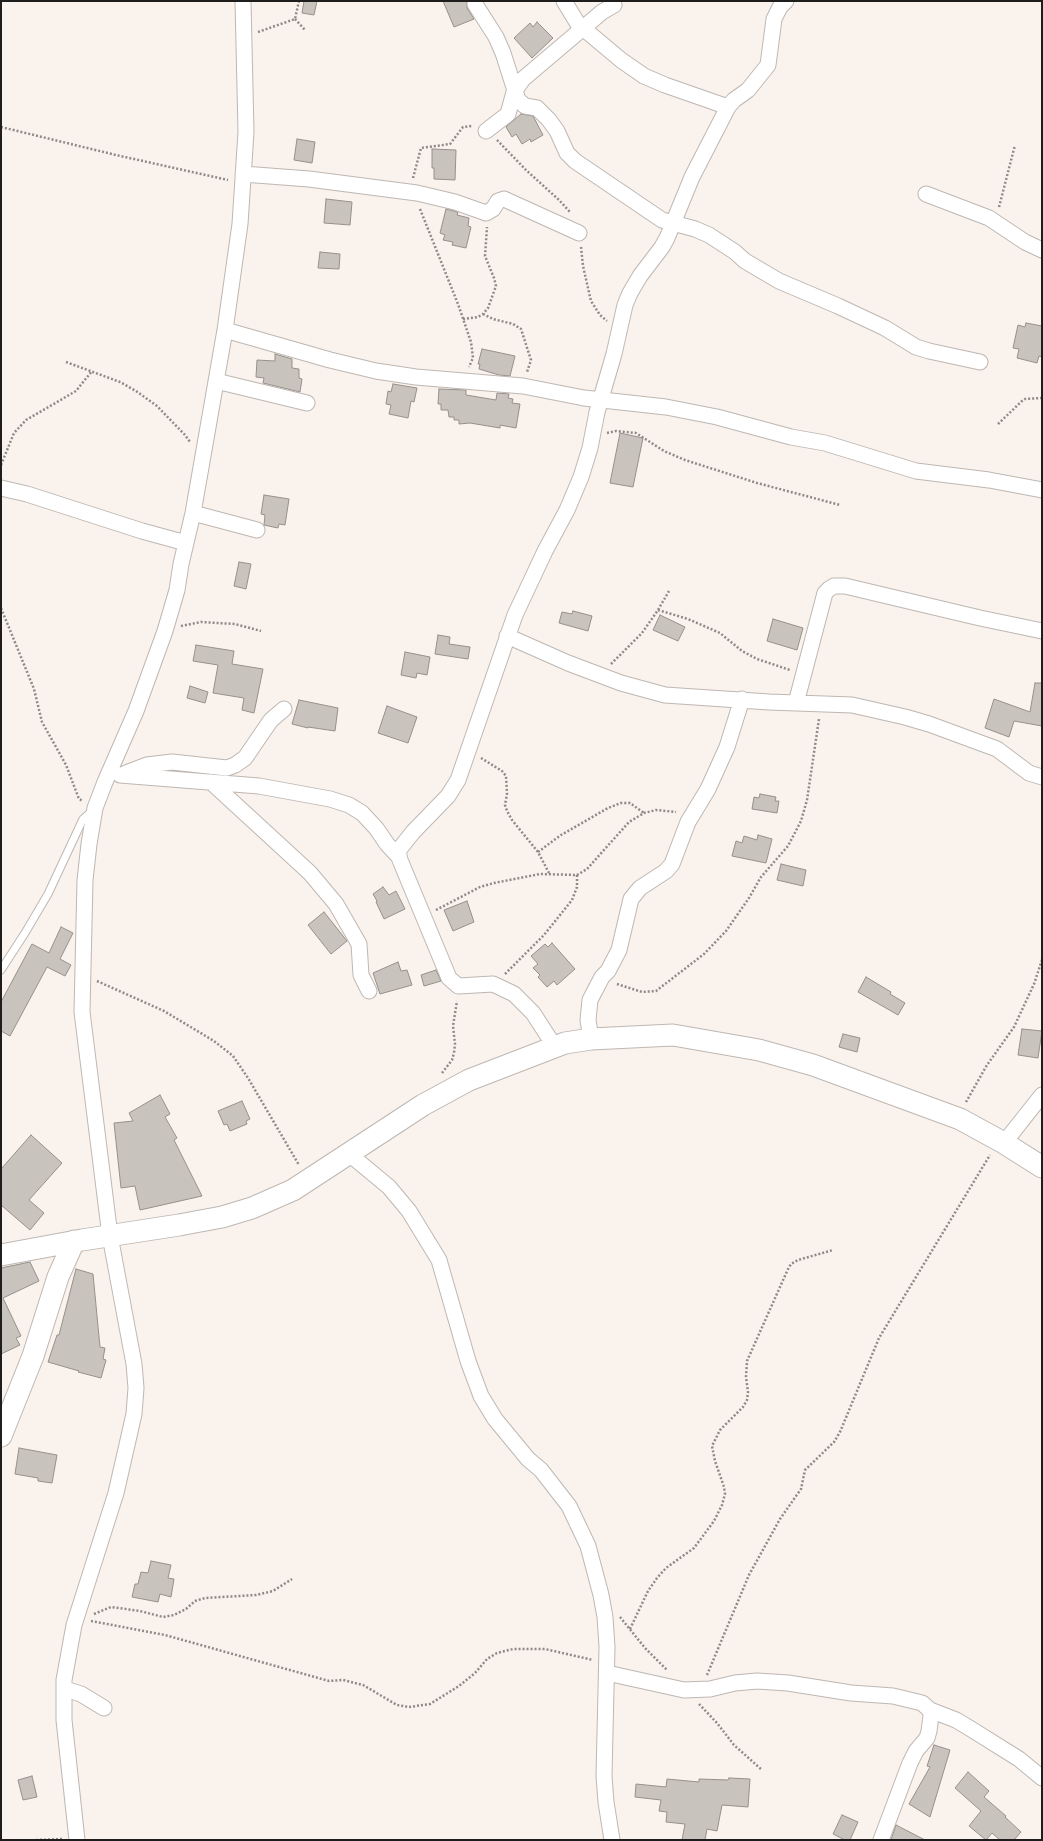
<!DOCTYPE html>
<style>
body{margin:0}
#map{position:relative;width:1043px;height:1841px;overflow:hidden;background:#f9f2ed;font-family:Overpass,sans-serif}
canvas{display:block}
.frame{position:absolute;inset:0;border:2px solid #201e1c;pointer-events:none}
</style>
<div id="map">
<canvas width="1043" height="1841"></canvas>
<div class="frame"></div>
</div>
<script>
const g = document.querySelector('canvas').getContext('2d');
g.lineJoin = 'round';
function fill(path, color) {
  g.fillStyle = color;
  g.fill(path, 'evenodd');
}
function toPath(rows) {
  const path = new Path2D();
  for (const r of rows) {
    path.moveTo(r[0], r[1]);
    for (let i = 2; i < r.length; i += 2) path.lineTo(r[i], r[i + 1]);
  }
  return path;
}
function stroke(path, color, width, dash) {
  g.strokeStyle = color;
  g.lineWidth = width;
  g.lineCap = dash ? 'butt' : 'round';
  g.setLineDash(dash || []);
  g.stroke(path);
}
const building = toPath([
 [304,1,317,1,314,15,302,13,304,1],
 [443,1,467,1,467,8,474,19,454,27,443,1],
 [537,22,553,38,532,58,514,38,530,23,533,27,537,22],
 [521,114,533,116,543,135,531,142,530,139,522,144,516,134,512,137,506,127,521,114],
 [297,139,315,142,312,163,294,160,297,139],
 [432,149,456,150,455,180,434,179,434,168,432,168,432,149],
 [326,199,352,202,350,225,324,223,326,199],
 [446,209,458,212,457,215,469,218,468,226,471,227,466,248,452,245,453,242,443,240,445,235,440,233,446,209],
 [320,252,340,254,339,269,318,268,320,252],
 [1026,323,1042,326,1042,357,1039,356,1037,363,1017,358,1019,349,1013,348,1018,325,1025,327,1026,323],
 [482,349,515,356,510,376,499,375,479,369,480,364,478,364,482,349],
 [275,354,292,359,292,368,299,369,299,378,302,379,300,392,263,383,264,378,256,377,257,360,275,361,275,354],
 [393,384,417,388,414,402,411,401,408,418,389,414,391,405,386,404,388,391,391,392,393,384],
 [439,389,466,390,466,395,496,400,497,393,509,394,508,398,513,399,512,403,520,404,516,428,500,425,500,428,470,423,459,424,459,420,454,420,454,417,449,417,448,410,441,410,441,404,438,404,439,389],
 [620,433,643,438,633,487,610,483,620,433],
 [264,495,289,499,285,525,279,524,278,528,264,525,265,515,261,514,264,495],
 [239,562,251,564,246,589,234,586,239,562],
 [573,611,592,616,588,631,559,623,562,612,572,614,573,611],
 [660,615,685,627,678,641,653,630,660,615],
 [773,619,803,628,797,650,767,641,773,619],
 [438,635,450,637,449,644,470,647,468,659,435,654,438,635],
 [196,645,234,651,232,664,263,669,254,713,242,710,244,698,213,693,218,665,193,661,196,645],
 [405,652,430,657,427,675,417,673,416,678,401,675,405,652],
 [1035,683,1042,683,1042,726,1014,721,1009,737,985,728,994,699,1030,712,1035,683],
 [190,686,208,692,205,703,187,698,190,686],
 [299,700,338,708,335,731,308,727,308,728,292,724,299,700],
 [387,706,417,717,408,743,378,733,387,706],
 [760,794,776,797,775,801,779,801,777,813,752,809,754,797,759,798,760,794],
 [758,835,772,839,766,863,732,856,736,841,742,843,744,836,757,840,758,835],
 [781,864,806,870,803,886,777,880,781,864],
 [383,887,389,895,396,891,405,909,384,919,376,902,377,901,373,894,383,887],
 [467,901,474,922,453,931,444,910,467,901],
 [324,912,347,941,331,954,308,925,324,912],
 [61,927,73,933,60,959,71,965,65,976,47,967,10,1036,1,1031,1,1002,32,944,49,953,61,927],
 [552,943,575,969,557,985,554,981,547,987,538,977,540,975,533,968,538,964,531,956,545,944,548,947,552,943],
 [398,962,401,971,407,970,412,985,380,994,373,973,398,962],
 [436,970,441,981,424,986,421,975,436,970],
 [866,977,891,992,890,994,905,1003,898,1015,858,992,866,977],
 [1022,1029,1042,1031,1038,1058,1018,1055,1022,1029],
 [843,1034,860,1038,857,1052,839,1047,843,1034],
 [160,1095,170,1114,165,1117,177,1138,174,1140,202,1196,140,1210,135,1186,121,1188,114,1123,133,1121,129,1113,160,1095],
 [242,1101,250,1119,246,1121,247,1124,230,1131,227,1124,224,1125,218,1111,242,1101],
 [31,1135,62,1163,29,1200,44,1213,30,1230,1,1205,1,1169,31,1135],
 [30,1262,39,1281,3,1298,21,1336,16,1338,20,1345,1,1354,1,1268,30,1262],
 [76,1269,93,1274,100,1347,105,1348,103,1359,106,1360,101,1378,78,1372,79,1371,48,1362,57,1335,59,1335,76,1269],
 [19,1448,57,1455,52,1483,38,1481,38,1478,15,1474,19,1448],
 [151,1561,171,1565,168,1578,174,1579,171,1597,160,1594,158,1602,132,1597,135,1584,138,1584,141,1572,148,1573,151,1561],
 [934,1745,950,1750,930,1817,909,1804,930,1767,927,1766,934,1745],
 [968,1772,989,1791,984,1797,1006,1816,1005,1817,1021,1832,1014,1840,1000,1840,992,1833,986,1840,969,1826,981,1811,955,1788,968,1772],
 [32,1776,37,1797,23,1800,18,1780,32,1776],
 [729,1778,750,1779,748,1807,722,1805,717,1831,707,1829,705,1840,682,1840,685,1824,666,1822,667,1812,659,1811,661,1800,635,1797,636,1784,666,1787,667,1779,699,1782,699,1779,728,1780,729,1778],
 [842,1815,858,1822,850,1840,845,1840,833,1834,842,1815],
 [896,1825,925,1840,891,1840,896,1825]
]);
fill(building, '#c9c3bd');
stroke(building, '#96908b', 1);
const lane = toPath([
 [1,970,25,933,48,894,83,819,92,811]
]);
const street = toPath([
 [564,1,578,24,584,29,621,60,644,76,665,85,728,107],
 [475,4,496,37,503,53,518,100,525,106,537,108,549,120,557,131,567,153,575,161,662,220,695,229,709,235,735,252,745,261,779,281,838,306,885,328,916,347,929,351,980,362],
 [486,131,508,114,514,92,523,79,602,12,614,5],
 [243,174,309,179,417,193,455,202,486,213,493,209,498,201,504,199,579,233],
 [926,194,989,218,1025,242,1042,250],
 [225,330,330,360,376,371,416,377,523,386,584,398,666,407,717,417,791,437,825,443,916,471,989,480,1042,490],
 [216,381,307,403],
 [1,488,27,494,142,531,186,543],
 [193,513,257,530],
 [507,636,568,663,621,683,665,695,769,702,852,705,905,717,929,724,997,749,1029,773,1042,777],
 [796,703,825,593,829,589,834,586,845,586,980,618,1042,631],
 [126,773,147,765,172,762,227,768,235,765,245,758,271,720,284,709],
 [120,775,259,786,330,799,349,805,362,813,376,828,387,844,398,856],
 [211,782,310,873,336,904,359,944,361,975,369,991],
 [591,1039,588,1020,590,1000,602,977,608,971,619,950,631,899,640,888,666,871,672,864,688,822,708,789,727,747,742,699],
 [555,1047,533,1013,514,994,493,984,458,986,449,978,400,860,398,851,413,832,448,796,458,780,515,615,545,551,567,510,581,477,590,448,597,412,614,354,625,305,630,293,640,276,662,247,667,238,692,177,728,107,734,100,748,90,768,65,774,19,780,7,786,1],
 [1004,1143,1042,1095],
 [348,1153,389,1187,409,1211,439,1260,468,1361,481,1396,495,1419,528,1459,541,1470,569,1506,588,1546,601,1595,605,1617,607,1647,604,1776,606,1802,612,1840],
 [607,1673,684,1690,710,1689,735,1683,757,1681,788,1683,851,1693,893,1696,922,1703,930,1710,931,1716,929,1731,927,1738,916,1751,910,1763,881,1840],
 [65,1689,81,1694,104,1708],
 [930,1710,956,1720,971,1729,1019,1759,1042,1778],
 [77,1840,64,1720,64,1680,74,1625,116,1493,134,1414,136,1388,134,1364,110,1236,82,1012,85,880,89,844,95,808,105,782,136,711,165,631,177,590,181,564,193,513,225,330,240,224,246,132,243,1]
]);
const secondary = toPath([
 [1,1255,82,1240,179,1225,222,1217,252,1208,293,1190,423,1105,469,1080,565,1043,591,1039,673,1035,759,1050,813,1065,960,1119,1004,1143,1042,1167],
 [1,1436,33,1356,58,1277,74,1241]
]);
stroke(lane, '#beb7b2', 9);
stroke(street, '#beb7b2', 17);
stroke(secondary, '#beb7b2', 23);
stroke(toPath([
 [295,19,305,30],
 [258,32,295,19,299,1],
 [1,127,116,155,228,180],
 [497,140,526,170,559,200,570,212],
 [413,178,421,148,450,144,463,127,472,126],
 [999,207,1015,145],
 [420,209,458,304,471,342,473,358,469,367],
 [581,247,583,266,591,301,600,315,607,321],
 [483,314,493,319,513,324,521,329,531,360,527,372],
 [463,319,478,317,483,314,488,308,496,286,494,278,485,256,487,227],
 [66,362,120,382,136,391,157,406,185,435,190,442],
 [998,424,1022,401,1025,399,1042,398],
 [607,433,616,431,636,433,664,451,685,460,757,483,840,505],
 [1,465,14,433,26,420,76,391,92,371],
 [1,608,34,689,42,722,66,765,79,799,83,801],
 [658,610,688,619,720,633,742,651,757,659,790,670],
 [181,626,201,622,235,624,261,631],
 [611,664,642,633,658,610,669,591],
 [481,758,502,771,506,776,507,794,505,805,507,811,512,820,538,852,549,873],
 [538,852,561,835,608,808,621,803,630,803,644,813],
 [436,910,480,887,494,883,540,874,577,875,587,869,629,822,644,813,656,810,676,812],
 [505,974,544,935,572,900,577,887,577,875],
 [97,981,164,1011,214,1041,233,1056,248,1078,299,1165],
 [617,984,642,992,656,991,704,954,726,931,749,898,761,877,788,846,801,821,807,800,819,719],
 [442,1073,452,1060,454,1053,455,1044,453,1026,457,1001],
 [966,1102,987,1065,1014,1027,1034,984,1042,960],
 [94,1614,111,1607,140,1611,163,1617,174,1615,186,1609,195,1601,205,1598,256,1595,273,1591,292,1579],
 [620,1617,645,1648,667,1670],
 [91,1621,165,1635,329,1681,343,1680,363,1685,397,1705,409,1707,430,1704,459,1686,475,1673,487,1659,497,1653,513,1649,545,1649,593,1660],
 [630,1629,648,1591,657,1578,666,1568,694,1548,714,1521,722,1505,725,1494,724,1487,715,1461,712,1446,720,1430,743,1407,747,1400,748,1392,746,1377,747,1361,788,1269,791,1264,798,1260,833,1250],
 [707,1675,749,1575,780,1519,801,1489,805,1470,834,1442,840,1432,879,1338,990,1155],
 [699,1704,717,1723,734,1745,762,1770],
 [36,1840,63,1839]
]), '#8e8a86', 2.5, [2, 2]);
stroke(lane, '#fff', 7);
stroke(street, '#fff', 15);
stroke(secondary, '#fff', 21);
</script>
